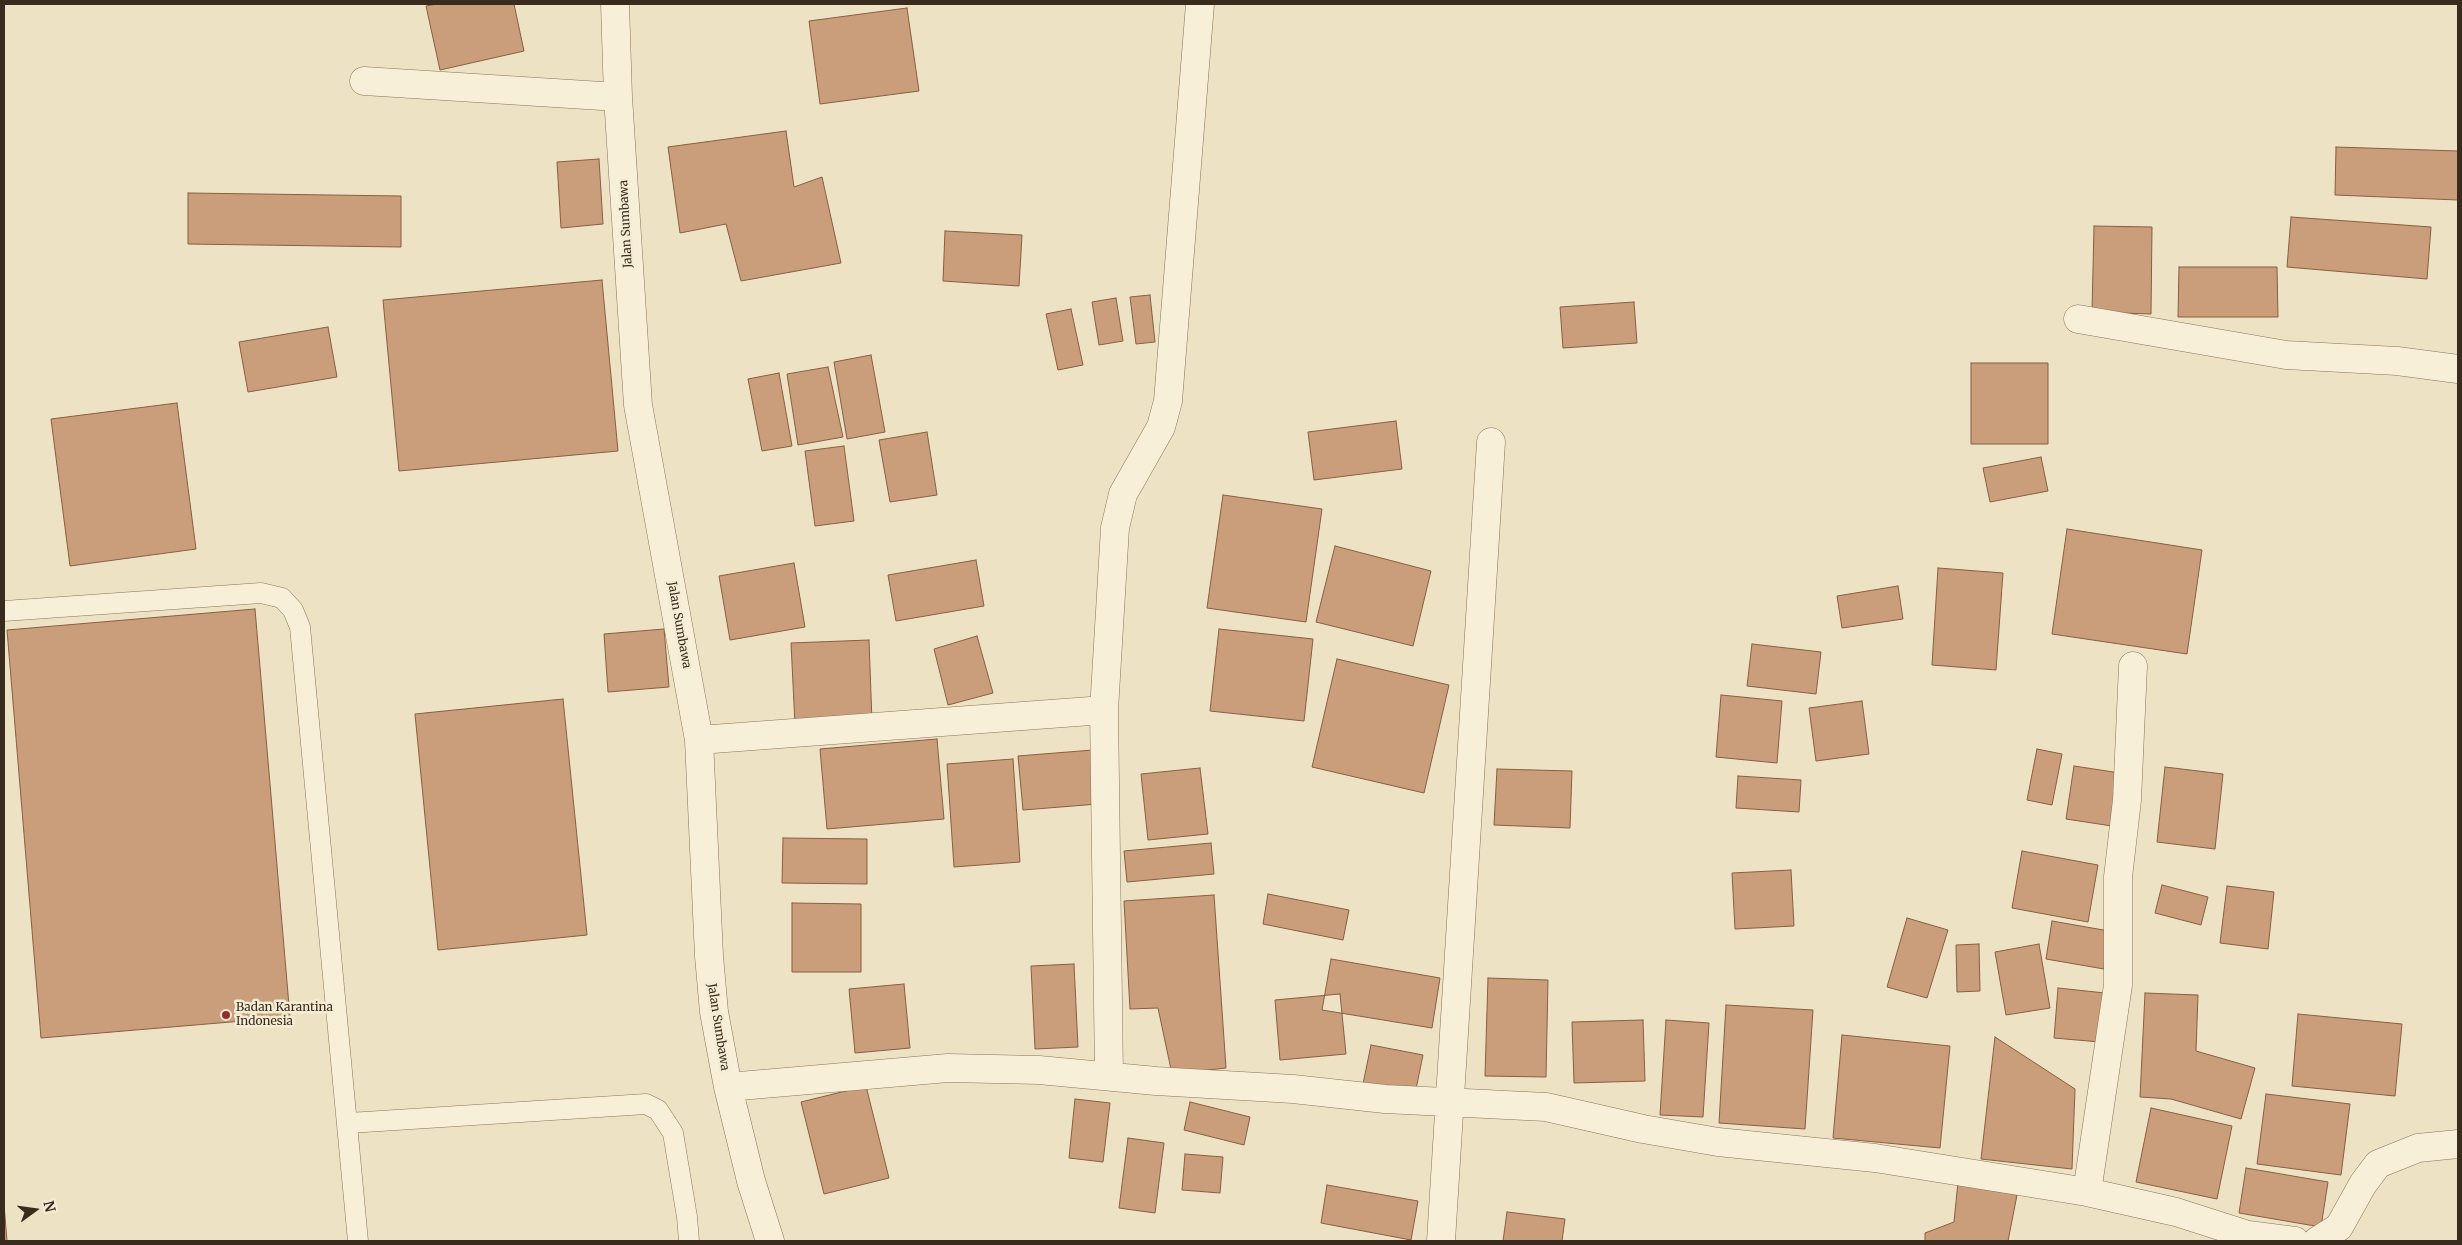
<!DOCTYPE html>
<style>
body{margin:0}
#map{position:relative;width:2462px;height:1245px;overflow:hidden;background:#eee2c5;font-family:Merriweather,serif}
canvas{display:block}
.frame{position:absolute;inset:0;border:5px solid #392c1f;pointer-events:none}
.north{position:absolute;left:10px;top:1185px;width:50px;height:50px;-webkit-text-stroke:4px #f5ecd4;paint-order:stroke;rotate:76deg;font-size:14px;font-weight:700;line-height:20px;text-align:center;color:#392c1f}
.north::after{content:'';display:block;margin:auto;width:18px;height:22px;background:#392c1f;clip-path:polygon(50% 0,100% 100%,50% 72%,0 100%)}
</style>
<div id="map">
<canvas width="2462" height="1245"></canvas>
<div class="frame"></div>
<div class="north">N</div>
</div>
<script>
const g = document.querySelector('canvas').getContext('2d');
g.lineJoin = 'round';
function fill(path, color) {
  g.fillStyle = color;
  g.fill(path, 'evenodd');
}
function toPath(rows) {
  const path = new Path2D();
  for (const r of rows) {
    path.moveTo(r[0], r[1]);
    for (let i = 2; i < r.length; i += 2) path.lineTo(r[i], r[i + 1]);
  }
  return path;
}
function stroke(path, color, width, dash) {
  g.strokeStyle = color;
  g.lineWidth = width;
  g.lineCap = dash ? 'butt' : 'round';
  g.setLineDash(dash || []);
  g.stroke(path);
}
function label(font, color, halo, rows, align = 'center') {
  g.font = font + ' Merriweather,serif';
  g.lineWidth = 5;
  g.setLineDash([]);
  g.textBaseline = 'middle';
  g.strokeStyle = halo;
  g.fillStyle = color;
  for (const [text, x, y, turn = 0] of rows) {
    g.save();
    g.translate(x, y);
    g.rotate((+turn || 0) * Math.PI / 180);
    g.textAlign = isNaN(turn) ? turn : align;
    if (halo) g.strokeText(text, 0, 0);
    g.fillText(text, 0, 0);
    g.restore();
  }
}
const building = toPath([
 [437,4,514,4,524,51,440,70,426,6,437,4],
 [907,8,919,91,820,104,809,21,907,8],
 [786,131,794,187,822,177,841,263,741,281,726,224,680,233,668,147,786,131],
 [2336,147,2458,151,2458,200,2335,195,2336,147],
 [599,159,603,224,561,228,557,162,599,159],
 [188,193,401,196,401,247,188,244,188,193],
 [2291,217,2431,227,2427,279,2287,267,2291,217],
 [2094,226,2152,227,2151,314,2092,312,2094,226],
 [945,231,1022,235,1019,286,943,281,945,231],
 [2179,267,2277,267,2278,317,2178,317,2179,267],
 [602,280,618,451,399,471,383,300,602,280],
 [1150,295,1155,342,1136,344,1130,297,1150,295],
 [1116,298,1123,341,1099,345,1092,302,1116,298],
 [1634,302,1637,343,1563,348,1560,307,1634,302],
 [1071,309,1083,365,1058,370,1046,314,1071,309],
 [328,327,337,377,248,392,239,342,328,327],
 [871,355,885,432,847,439,834,362,871,355],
 [1971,363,2048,363,2048,444,1971,444,1971,363],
 [828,367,843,437,798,445,787,374,828,367],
 [779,373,792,446,762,451,748,379,779,373],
 [177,403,196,549,70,566,51,419,177,403],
 [1396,421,1402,469,1314,480,1308,432,1396,421],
 [927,432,937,495,890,502,879,440,927,432],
 [844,446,854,521,815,526,805,451,844,446],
 [2041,457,2048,491,1990,502,1983,468,2041,457],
 [1223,495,1322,509,1306,622,1207,608,1223,495],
 [2067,529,2202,550,2187,654,2052,634,2067,529],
 [1335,546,1431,571,1413,646,1316,622,1335,546],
 [976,560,984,606,896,621,888,575,976,560],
 [794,563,805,627,730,640,719,576,794,563],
 [1938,568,2003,573,1996,670,1932,665,1938,568],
 [1898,586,1903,619,1842,628,1837,596,1898,586],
 [255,609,290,1017,41,1038,7,630,255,609],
 [664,629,669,687,608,692,604,634,664,629],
 [1219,629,1313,639,1304,721,1210,711,1219,629],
 [977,636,993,693,948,705,934,649,977,636],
 [869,640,872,722,795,725,791,643,869,640],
 [1752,644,1821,652,1816,694,1747,686,1752,644],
 [1337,659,1449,685,1424,793,1312,767,1337,659],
 [1721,695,1782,701,1777,763,1716,757,1721,695],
 [563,699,587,935,438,950,415,714,563,699],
 [1862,701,1869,754,1816,761,1809,708,1862,701],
 [937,739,944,819,827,829,820,749,937,739],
 [2037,749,2062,754,2052,805,2027,800,2037,749],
 [1093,750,1098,804,1023,810,1018,756,1093,750],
 [1013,759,1020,862,954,867,947,764,1013,759],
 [2074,766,2120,773,2112,826,2066,819,2074,766],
 [2165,767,2223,774,2215,849,2157,842,2165,767],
 [1200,768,1208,834,1148,840,1141,774,1200,768],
 [1497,769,1572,771,1570,828,1494,825,1497,769],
 [1738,776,1801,780,1799,812,1736,808,1738,776],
 [783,838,867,839,867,884,782,883,783,838],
 [1211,843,1214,874,1127,882,1124,851,1211,843],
 [2022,851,2098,865,2088,922,2012,908,2022,851],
 [1791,870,1794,926,1735,929,1732,873,1791,870],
 [2162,885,2208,897,2201,925,2155,913,2162,885],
 [2227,886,2274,892,2268,949,2220,943,2227,886],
 [1268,894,1349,910,1343,940,1263,924,1268,894],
 [1214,895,1226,1068,1172,1074,1158,1008,1130,1009,1124,901,1214,895],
 [792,903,861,904,861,972,792,972,792,903],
 [1907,918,1948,930,1927,998,1887,987,1907,918],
 [2052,921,2109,931,2104,969,2046,959,2052,921],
 [1979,944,1980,991,1957,992,1956,945,1979,944],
 [2039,944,2050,1008,2006,1015,1995,952,2039,944],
 [1331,959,1440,978,1432,1028,1322,1010,1331,959],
 [1074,964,1078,1047,1035,1049,1031,966,1074,964],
 [1488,978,1548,980,1546,1077,1485,1076,1488,978],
 [904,984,910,1048,855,1053,849,989,904,984],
 [2058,988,2105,993,2100,1042,2054,1038,2058,988],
 [2145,993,2198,995,2196,1051,2255,1068,2241,1119,2171,1099,2140,1097,2145,993],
 [1340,994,1346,1054,1280,1060,1275,1000,1340,994],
 [1726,1005,1813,1010,1805,1129,1719,1123,1726,1005],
 [2298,1014,2402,1024,2395,1096,2292,1086,2298,1014],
 [1643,1020,1645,1081,1574,1083,1572,1022,1643,1020],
 [1666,1020,1709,1023,1703,1117,1660,1115,1666,1020],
 [1842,1035,1950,1046,1940,1148,1833,1138,1842,1035],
 [1995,1037,2075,1089,2072,1169,1981,1159,1995,1037],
 [1371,1045,1423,1055,1415,1094,1363,1084,1371,1045],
 [866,1086,889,1178,824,1194,801,1102,866,1086],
 [2266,1094,2350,1104,2341,1175,2257,1164,2266,1094],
 [1075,1099,1110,1103,1103,1162,1069,1158,1075,1099],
 [1190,1102,1250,1117,1244,1145,1184,1130,1190,1102],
 [2151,1108,2232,1126,2217,1199,2136,1182,2151,1108],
 [1128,1138,1164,1143,1155,1213,1119,1208,1128,1138],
 [1185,1154,1223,1157,1220,1193,1182,1190,1185,1154],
 [2246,1168,2328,1182,2321,1227,2239,1213,2246,1168],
 [1958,1182,2017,1195,2008,1241,1925,1241,1925,1233,1954,1222,1958,1182],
 [1327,1185,1418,1201,1411,1240,1321,1223,1327,1185],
 [4,1204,7,1241,4,1241,4,1204],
 [1507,1212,1565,1219,1562,1241,1503,1241,1507,1212]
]);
fill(building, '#cb9e7b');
stroke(building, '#875e41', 1);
const lane = toPath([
 [4,611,261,593,282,598,293,610,300,627,358,1241],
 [349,1123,646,1104,658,1110,673,1133,687,1217,689,1241]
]);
const street = toPath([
 [615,4,618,97,638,405,699,740,709,956,714,1012,728,1087,751,1181,770,1241],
 [364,81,618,97],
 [2078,319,2286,355,2397,361,2458,369],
 [699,740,1104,710],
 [1109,1076,1104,710,1115,528,1123,494,1161,427,1168,401,1200,4],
 [728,1087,948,1068,1039,1070,1156,1081,1293,1089,1385,1099,1546,1107,1643,1129,1718,1142,1875,1158,2087,1192,2176,1212,2248,1235,2295,1241],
 [2087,1192,2118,985,2118,877,2127,800,2133,666],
 [1441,1241,1491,442],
 [2317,1241,2339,1227,2363,1184,2378,1164,2418,1148,2458,1144]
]);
stroke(lane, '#88745b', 21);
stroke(street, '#88745b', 29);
stroke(lane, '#f8efd8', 20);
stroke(street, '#f8efd8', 28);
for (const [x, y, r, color] of [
 [226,1015,5,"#962d2c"]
]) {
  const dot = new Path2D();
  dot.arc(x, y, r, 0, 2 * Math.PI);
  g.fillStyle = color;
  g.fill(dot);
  stroke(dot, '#f5ecd4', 2);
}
label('12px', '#392c1f', '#f5ecd4', [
 ["Jalan Sumbawa",626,224,-93],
 ["Jalan Sumbawa",679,625,80],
 ["Jalan Sumbawa",718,1027,81]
]);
label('12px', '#392c1f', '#f5ecd4', [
 ["Badan Karantina",236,1008],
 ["Indonesia",236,1022]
], 'left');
</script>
